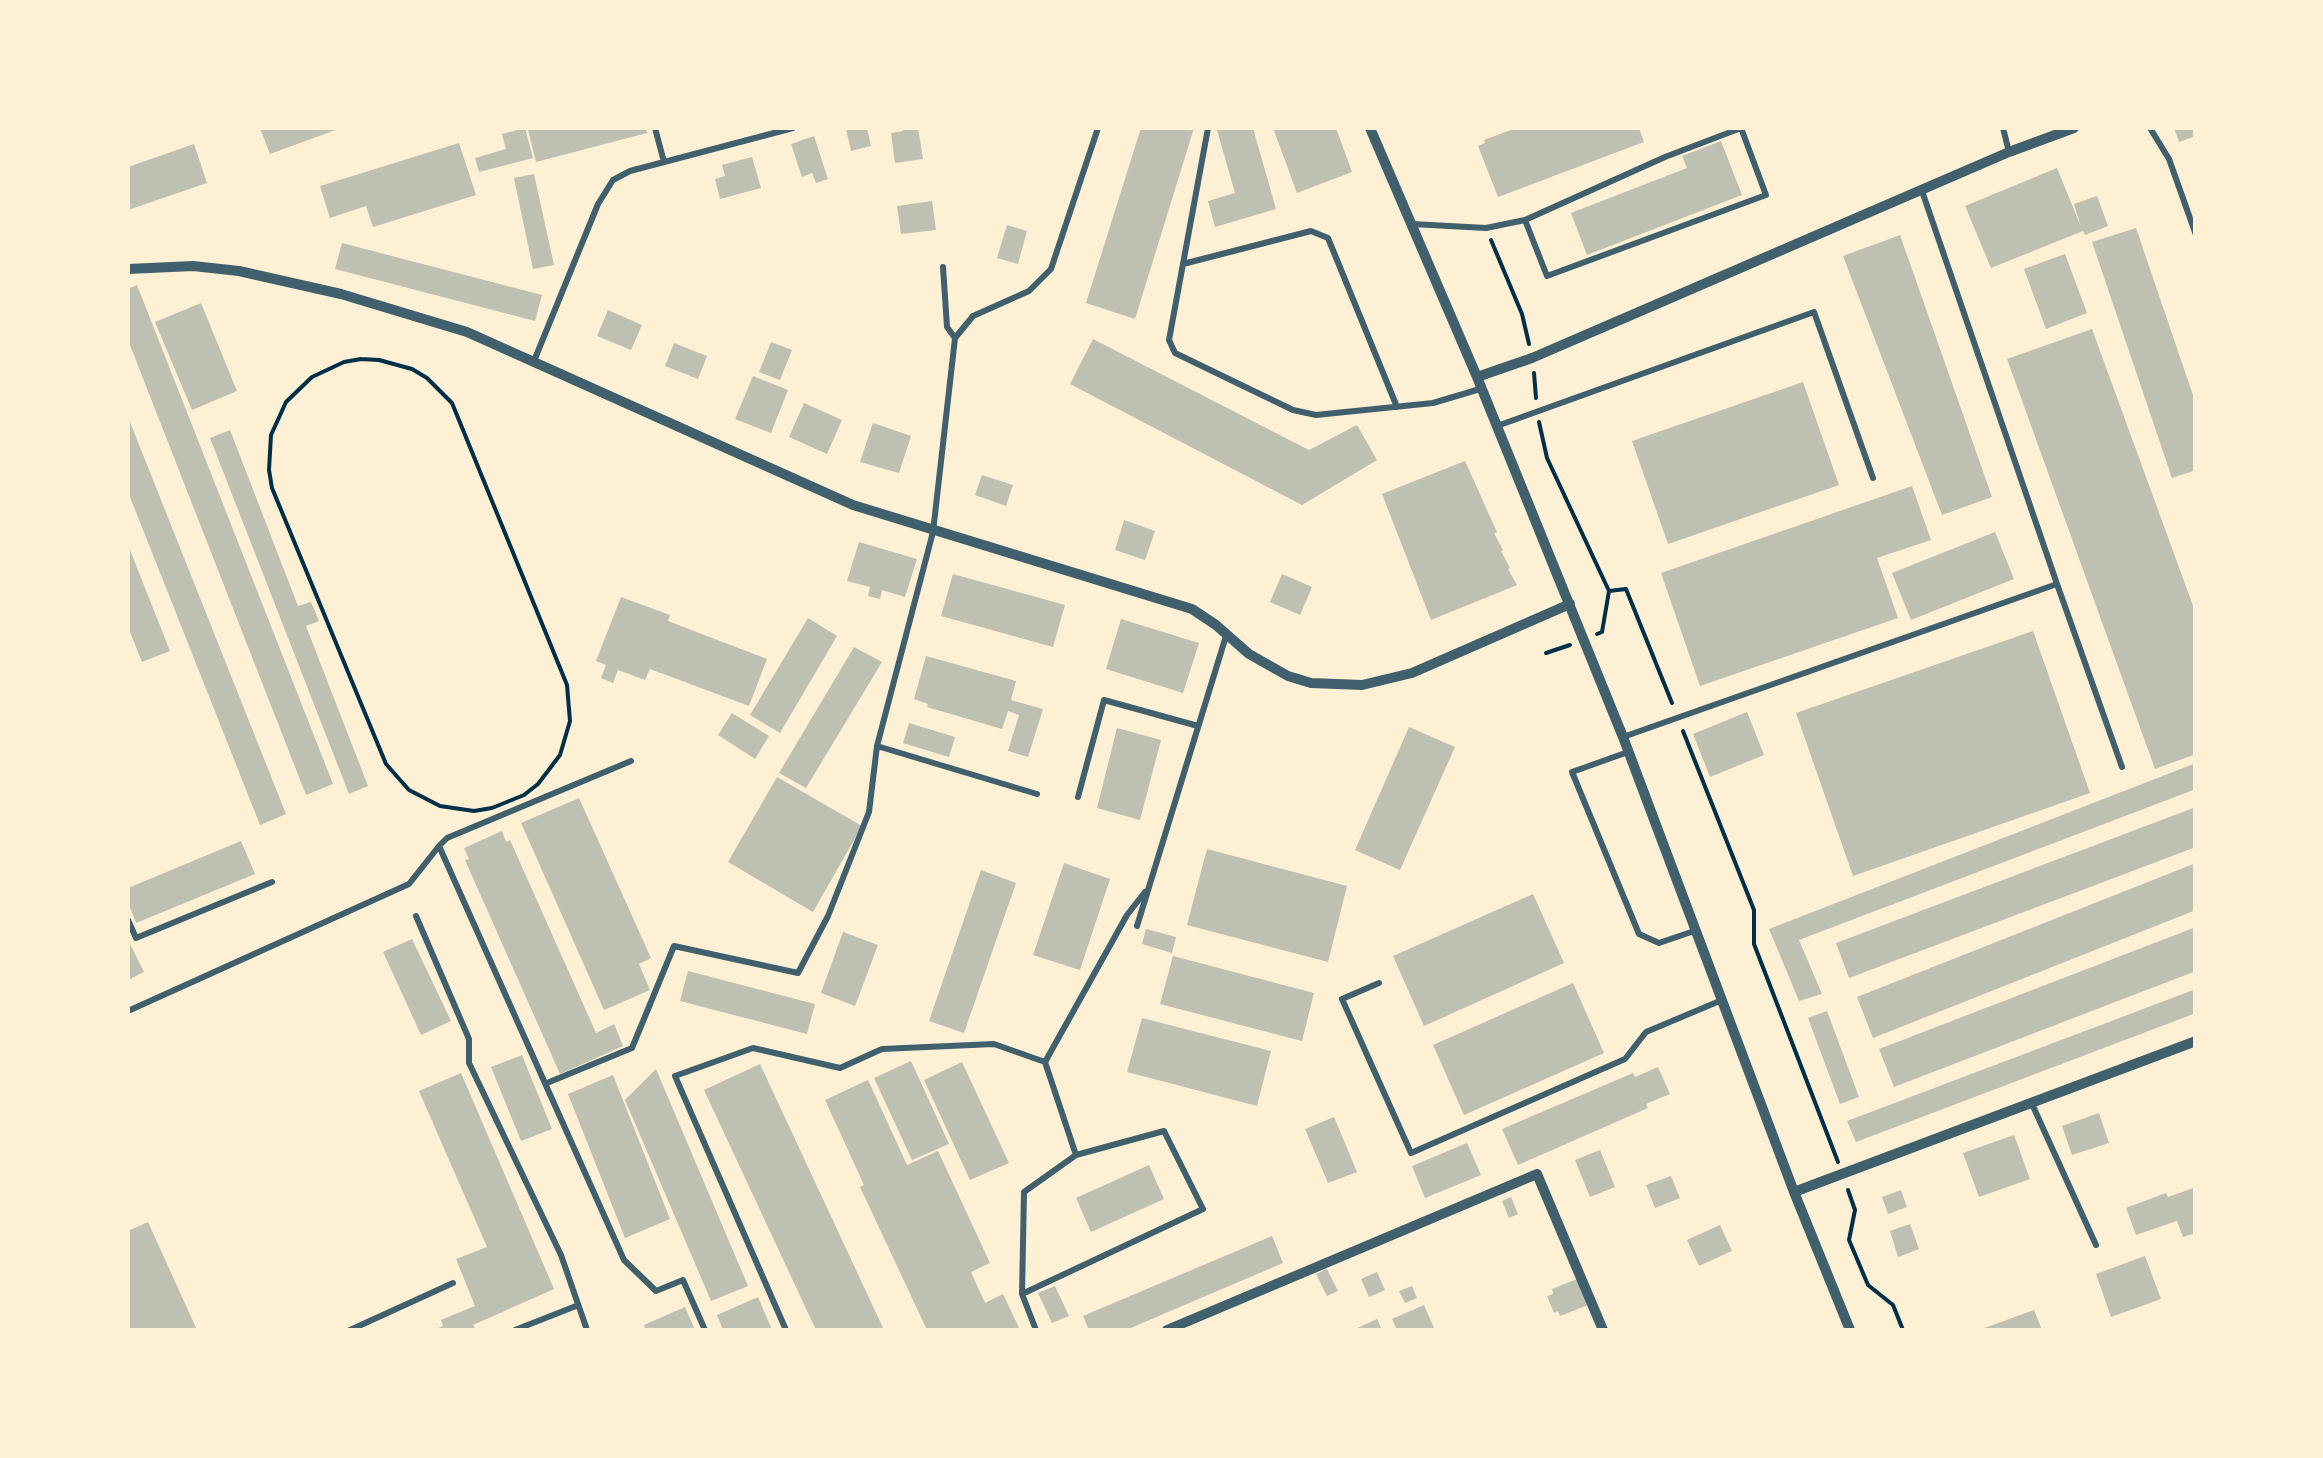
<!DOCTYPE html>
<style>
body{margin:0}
#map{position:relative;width:2323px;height:1458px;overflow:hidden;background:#fdf0d5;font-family:Mulish,sans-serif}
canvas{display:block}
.frame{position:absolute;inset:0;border:130px solid #fdf0d5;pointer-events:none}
</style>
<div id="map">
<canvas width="2323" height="1458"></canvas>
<div class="frame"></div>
</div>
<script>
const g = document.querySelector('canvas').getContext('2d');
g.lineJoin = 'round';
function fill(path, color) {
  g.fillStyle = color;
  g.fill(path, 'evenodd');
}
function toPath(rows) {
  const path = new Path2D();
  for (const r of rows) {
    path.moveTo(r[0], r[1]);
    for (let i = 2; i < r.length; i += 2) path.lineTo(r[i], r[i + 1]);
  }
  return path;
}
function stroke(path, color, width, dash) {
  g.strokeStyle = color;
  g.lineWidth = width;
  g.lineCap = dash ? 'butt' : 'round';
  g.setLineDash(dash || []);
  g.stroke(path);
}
fill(toPath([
 [260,128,341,128,270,154],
 [525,128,533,158,479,172,475,158,506,149,502,134],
 [539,128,646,128,647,133,536,162,528,130],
 [867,128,871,146,851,151,846,129],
 [902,128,918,128,923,159,895,163,891,133,903,131],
 [1141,128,1194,128,1135,319,1086,303],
 [1227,128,1253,128,1276,209,1215,227,1208,201,1235,193,1217,130],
 [1273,128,1336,128,1352,172,1297,193],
 [1516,128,1639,128,1644,142,1498,197,1478,146,1485,143,1484,140],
 [2174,128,2196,128,2196,136,2179,142],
 [814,136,828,179,816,183,812,173,802,177,791,144],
 [1721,141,1742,195,1587,255,1571,213,1687,168,1682,156],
 [459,143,476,195,373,227,366,206,330,218,320,186],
 [194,144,207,183,128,210,128,167],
 [752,157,761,188,720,199,715,179,725,176,722,165],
 [2057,168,2081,227,2074,204,2097,196,2108,226,2085,235,2083,231,1991,268,1965,206],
 [534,174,554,265,533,269,514,178],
 [932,201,936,230,901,234,897,206],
 [1007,225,1027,231,1018,264,997,258],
 [2136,228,2196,404,2196,470,2172,478,2092,242],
 [1900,235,1992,497,1942,515,1843,256],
 [342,243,542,295,535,321,335,269],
 [2065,254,2087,313,2046,329,2024,269],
 [137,285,333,784,306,795,128,340,128,289],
 [201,303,237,391,192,410,155,322],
 [608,310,642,325,631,350,597,336],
 [2092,329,2196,614,2196,754,2155,769,2007,359],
 [1093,339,1309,450,1357,425,1377,460,1302,505,1070,384],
 [771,342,792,350,780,380,759,372],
 [674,343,707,356,698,379,665,366],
 [753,376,788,390,771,433,735,419],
 [1803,382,1839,485,1668,544,1632,441],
 [804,403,842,420,827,454,789,437],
 [128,417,286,814,260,825,128,492],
 [873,423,911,436,899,473,860,462],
 [230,430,298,606,311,602,319,621,306,626,368,786,349,794,210,438],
 [1465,461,1497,532,1494,533,1503,550,1501,551,1510,568,1508,569,1517,585,1431,620,1382,494],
 [982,475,1013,485,1006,506,975,495],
 [1912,486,1931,540,1877,558,1898,618,1700,686,1661,573],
 [1124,520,1155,531,1145,560,1115,550],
 [1995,532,2014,579,1911,620,1892,573],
 [859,542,917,559,905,597,882,590,880,599,868,596,870,587,847,581],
 [128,545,170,651,142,662,128,627],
 [953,574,1065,605,1053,647,941,616],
 [1282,574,1312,587,1300,615,1270,602],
 [621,597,670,615,668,621,767,659,749,706,650,669,645,680,618,670,613,683,601,678,606,665,596,661],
 [808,618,837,636,780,733,750,715],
 [1121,619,1199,643,1183,693,1106,669],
 [2033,631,2090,793,1853,876,1796,713],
 [854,647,882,662,806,788,779,773],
 [926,656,1016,681,1011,700,1043,709,1028,757,1008,751,1019,715,1008,711,1002,729,927,707,928,704,914,699],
 [1747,712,1764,755,1710,777,1693,734],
 [732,713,769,736,755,759,718,735],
 [909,723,955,737,949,757,903,743],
 [1409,727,1455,747,1400,870,1355,850],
 [1117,728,1161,740,1140,820,1097,808],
 [2196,763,2196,789,1799,940,1822,994,1799,1001,1769,929],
 [777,777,862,826,813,912,728,862],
 [579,798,651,958,639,964,650,990,604,1010,521,823],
 [2196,807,2196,847,1849,978,1836,943],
 [502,831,506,842,510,840,596,1033,614,1024,623,1046,560,1074,465,860,469,859,464,848],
 [241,841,255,874,136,923,128,902,128,888],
 [1207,849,1347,886,1328,962,1187,925],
 [1064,863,1110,879,1080,970,1033,955],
 [2196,863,2196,910,1873,1038,1857,997],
 [981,870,1016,883,964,1033,929,1021],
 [1533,894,1564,963,1424,1026,1393,956],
 [2196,927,2196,971,1894,1087,1879,1049],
 [1146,929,1176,937,1172,953,1142,944],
 [843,932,878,945,855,1006,821,993],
 [412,939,451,1021,421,1035,383,952],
 [128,940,144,972,128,980],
 [1173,956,1314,993,1302,1041,1160,1004],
 [688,971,815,1004,807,1034,680,1001],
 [1573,983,1604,1053,1464,1115,1433,1045],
 [2196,989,2196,1013,1856,1142,1847,1121],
 [1827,1011,1859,1097,1840,1104,1808,1018],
 [1142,1018,1271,1051,1257,1106,1127,1072],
 [522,1055,552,1129,521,1141,491,1067],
 [911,1061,949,1144,912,1160,874,1078],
 [962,1062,1009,1163,970,1180,924,1080],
 [760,1064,884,1330,816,1330,704,1090],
 [1658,1067,1670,1094,1646,1104,1648,1108,1518,1165,1502,1129,1633,1073,1635,1077],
 [656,1069,748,1286,711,1301,625,1100],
 [461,1073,554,1289,473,1325,476,1330,433,1330,443,1326,441,1320,475,1306,456,1259,487,1247,419,1091],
 [613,1075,670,1219,625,1238,568,1094],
 [868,1080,907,1165,938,1151,990,1263,971,1272,985,1303,1003,1294,1020,1330,927,1330,860,1187,864,1185,825,1100],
 [2099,1113,2109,1143,2072,1155,2062,1126],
 [1334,1117,1357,1172,1328,1183,1305,1129],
 [2014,1135,2030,1179,1979,1197,1963,1153],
 [1467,1143,1481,1175,1425,1198,1412,1166],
 [1600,1150,1615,1187,1590,1197,1575,1160],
 [1149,1165,1164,1199,1091,1232,1076,1198],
 [1671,1176,1680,1198,1655,1208,1646,1185],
 [2196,1187,2196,1233,2183,1237,2177,1221,2136,1235,2126,1208,2166,1193,2168,1197],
 [1901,1190,1907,1207,1888,1214,1882,1197],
 [1511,1197,1518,1214,1509,1218,1502,1201],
 [148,1222,197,1330,128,1330,128,1231],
 [1910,1224,1919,1249,1898,1257,1890,1231],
 [1720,1225,1732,1251,1699,1266,1687,1240],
 [1272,1236,1283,1263,1126,1330,1089,1330,1083,1316],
 [2145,1256,2161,1299,2111,1317,2096,1274],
 [1327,1269,1338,1291,1327,1296,1316,1274],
 [1377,1272,1385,1290,1369,1297,1361,1279],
 [1577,1279,1588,1305,1560,1316,1558,1311,1554,1313,1547,1296,1553,1294,1552,1289],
 [1055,1286,1069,1316,1052,1323,1038,1293],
 [1412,1286,1417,1298,1405,1303,1399,1291],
 [758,1297,772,1330,723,1330,717,1315],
 [1424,1305,1435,1330,1397,1330,1392,1319],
 [685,1307,695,1330,646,1330,644,1325],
 [2034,1310,2042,1330,1979,1330],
 [1377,1319,1382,1330,1353,1330]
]), '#bec0b2');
stroke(toPath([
 [1491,240,1522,314,1529,344],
 [361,359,379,360,412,369,427,378,452,403,567,685,570,721,560,755,538,784,524,795,492,808,474,811,440,806,409,790,386,764,272,488,269,470,271,435,286,402,312,377,344,362,361,359],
 [1534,373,1536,398],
 [1539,422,1547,458,1609,591,1602,632,1597,634],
 [1609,591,1626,589,1672,703],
 [1546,653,1570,645],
 [1683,731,1754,910,1754,944,1838,1162],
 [1848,1190,1855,1210,1849,1240,1868,1285,1893,1305,1903,1330]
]), '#003049', 4);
stroke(toPath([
 [655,128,664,162],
 [1208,128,1169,340,1175,353,1293,410,1316,415,1433,403,1480,389],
 [2003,128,2009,152],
 [2150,128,2169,159,2196,235],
 [1412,224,1486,228,1525,220,1665,157,1741,128,1766,195,1547,276,1525,220],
 [1183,264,1311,231,1328,238,1397,407],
 [943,267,947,327,955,338],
 [534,361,598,204,613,180,630,171,793,128],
 [1497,426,1814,312,1873,478],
 [2057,584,2122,767],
 [1623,737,2057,584,1922,191],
 [877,746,1037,794],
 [1628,752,1572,772,1639,934,1659,943,1697,930],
 [1078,797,1104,700,1198,726],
 [439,846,447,838,631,761],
 [416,916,469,1039,469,1063,561,1255,587,1330],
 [128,920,136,938,272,882],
 [1137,926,1226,636],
 [1379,983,1342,999,1411,1153,1625,1059,1646,1032,1722,1000],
 [128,1011,409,884,439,846,624,1260,656,1291,683,1280,705,1330],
 [547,1083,632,1048,674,946,798,973,828,916,869,812,877,746,933,532,955,338,973,316,1029,291,1051,269,1098,128],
 [2032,1104,2096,1245],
 [1022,1294,1203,1209,1164,1131,1076,1155],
 [350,1330,453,1283],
 [515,1330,576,1306],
 [786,1330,675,1076,753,1048,840,1068,882,1049,994,1044,1045,1062],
 [1036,1330,1022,1294,1024,1192,1076,1155,1045,1062,1127,915,1145,892]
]), '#3f606c', 6);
stroke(toPath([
 [1370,128,1477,377,1623,737,1794,1192,1850,1330],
 [128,269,193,266,239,271,341,294,467,332,853,505,1192,609,1216,625,1249,654,1288,676,1311,683,1362,685,1412,673,1570,604],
 [1477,377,1532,358,2009,152,2074,128],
 [1794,1192,2196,1041],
 [1167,1330,1537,1174,1603,1330]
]), '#3f606c', 10);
</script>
